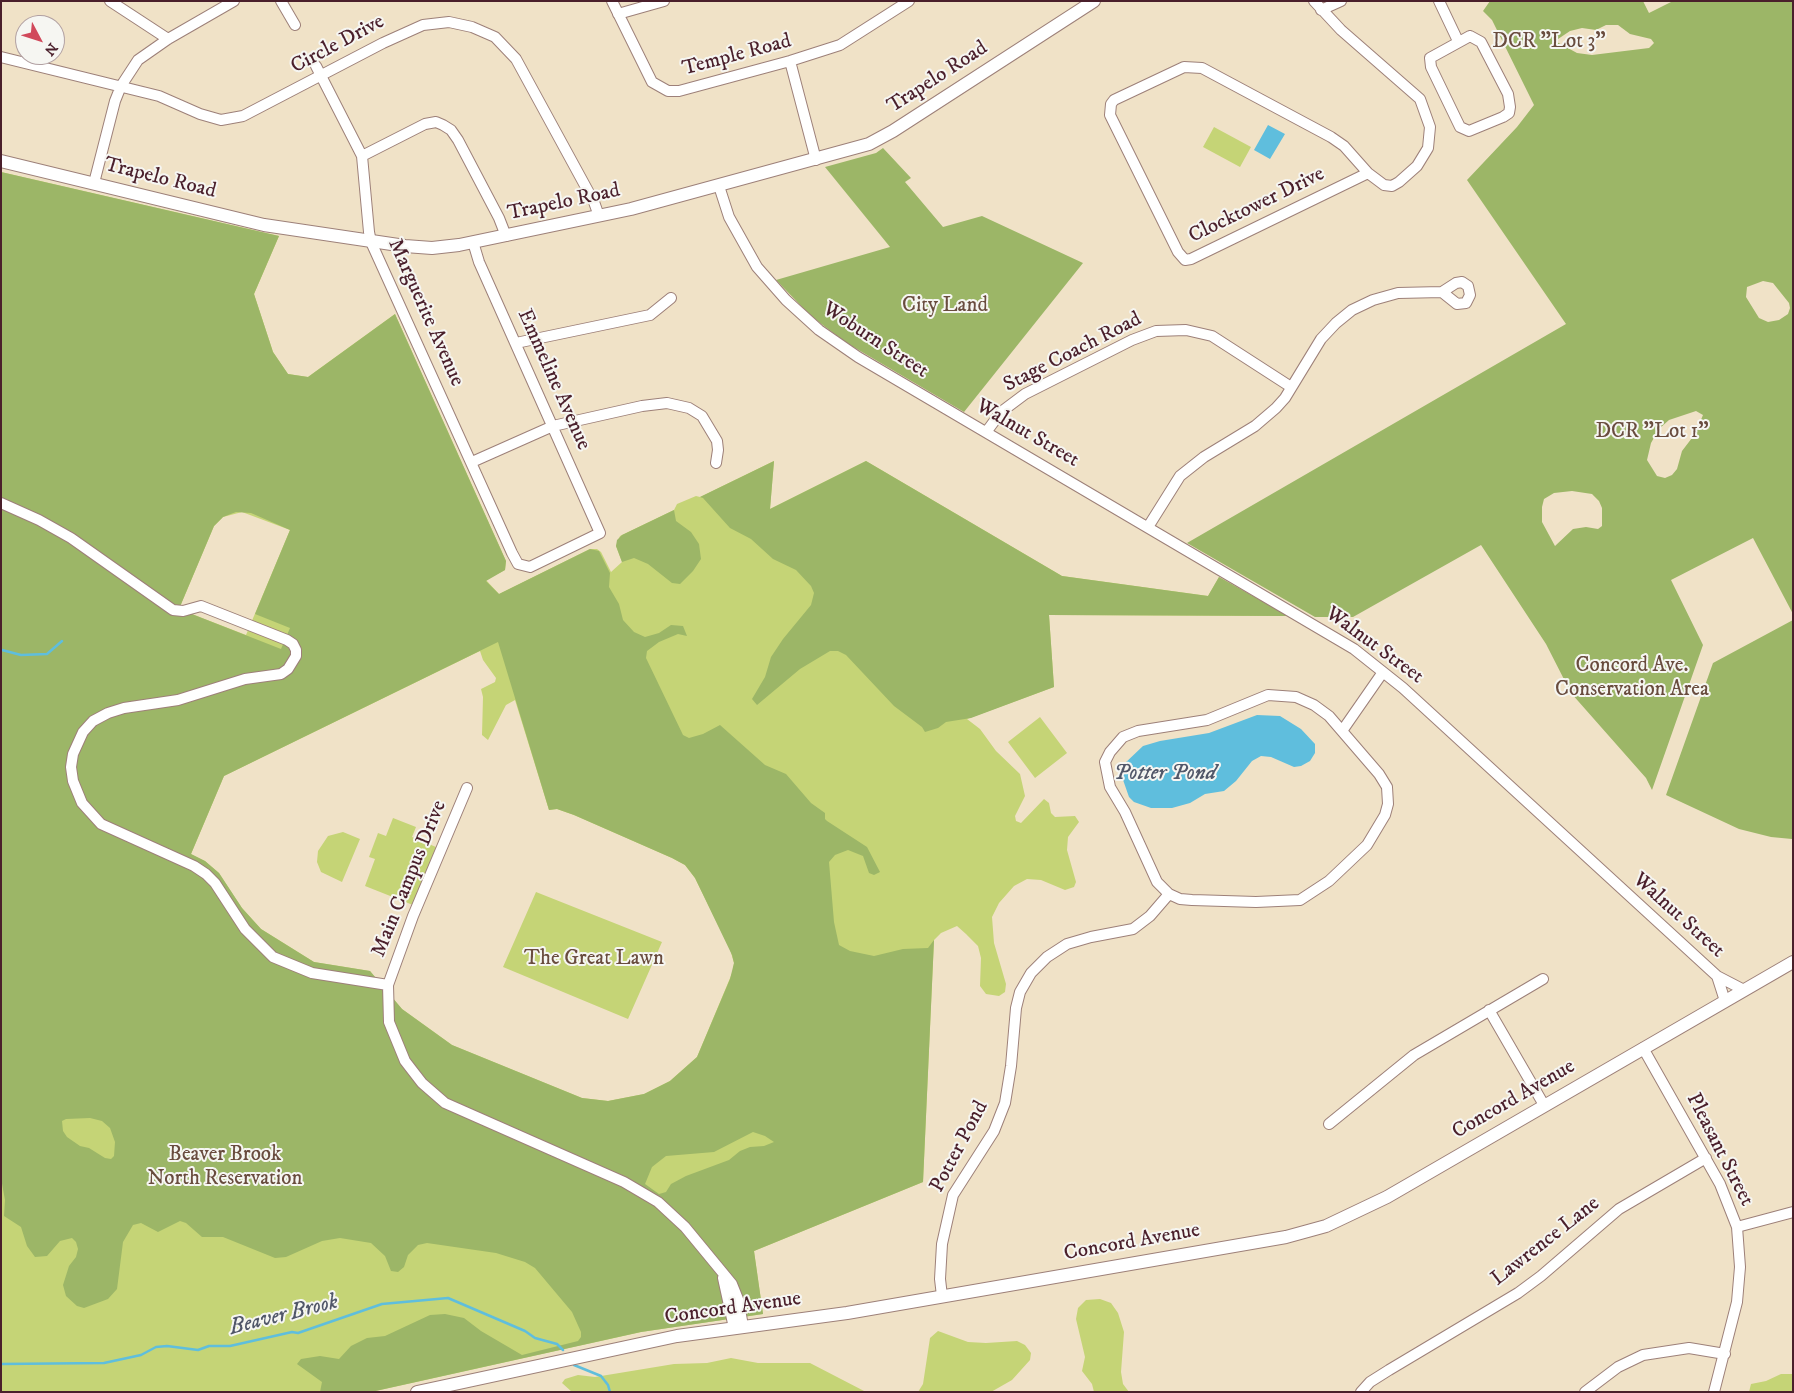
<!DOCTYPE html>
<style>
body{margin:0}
#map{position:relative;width:1794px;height:1393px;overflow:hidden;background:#f0e2c7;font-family:"IM FELL DW Pica",serif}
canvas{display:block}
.frame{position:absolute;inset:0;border:2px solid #4a1f2b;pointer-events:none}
.north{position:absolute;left:15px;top:15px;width:50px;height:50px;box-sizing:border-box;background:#f6f6f2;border:1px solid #b1a0a2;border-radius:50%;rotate:130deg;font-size:14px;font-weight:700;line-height:20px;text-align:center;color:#4a1f2b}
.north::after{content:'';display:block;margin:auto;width:18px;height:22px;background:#d1495b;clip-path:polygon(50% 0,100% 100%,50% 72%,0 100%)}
</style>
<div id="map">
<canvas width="1794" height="1393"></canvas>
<div class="frame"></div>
<div class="north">N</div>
</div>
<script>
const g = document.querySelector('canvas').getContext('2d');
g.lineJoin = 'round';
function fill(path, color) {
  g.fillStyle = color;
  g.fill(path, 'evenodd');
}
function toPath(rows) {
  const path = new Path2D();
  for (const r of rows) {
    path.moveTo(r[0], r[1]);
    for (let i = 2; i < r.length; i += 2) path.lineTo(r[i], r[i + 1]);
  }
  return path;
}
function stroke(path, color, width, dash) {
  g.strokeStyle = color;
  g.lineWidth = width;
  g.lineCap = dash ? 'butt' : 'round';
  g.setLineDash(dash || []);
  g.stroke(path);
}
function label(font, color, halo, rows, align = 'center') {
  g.font = font + ' "IM FELL DW Pica",serif';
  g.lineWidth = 4;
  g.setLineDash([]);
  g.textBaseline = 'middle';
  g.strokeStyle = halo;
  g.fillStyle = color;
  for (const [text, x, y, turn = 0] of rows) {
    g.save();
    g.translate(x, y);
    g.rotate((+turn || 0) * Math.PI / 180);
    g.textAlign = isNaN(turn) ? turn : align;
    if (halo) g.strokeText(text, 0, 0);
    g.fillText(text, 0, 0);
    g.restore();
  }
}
fill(toPath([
 [1214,127,1251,147,1240,167,1203,147],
 [1,172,279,236,254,294,273,352,288,374,308,377,395,314,506,561,505,570,486,580,499,594,590,549,597,549,601,552,611,572,622,562,616,546,620,536,674,510,677,504,696,496,700,497,774,461,770,509,866,461,1062,576,1208,596,1219,577,1288,616,1049,615,1054,687,967,719,980,729,996,751,1020,774,1025,796,1015,816,1016,821,1021,823,1044,799,1049,803,1051,813,1055,817,1075,816,1079,822,1068,837,1067,850,1076,882,1074,887,1065,890,1041,880,1027,879,1014,886,999,903,992,917,994,943,1006,984,1005,992,999,996,986,994,980,986,981,958,978,946,966,934,957,926,941,933,934,940,923,1182,754,1251,763,1314,641,1332,371,1392,1,1392],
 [242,512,290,530,246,635,179,609,214,526,223,517],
 [480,651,483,660,496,678,495,682,481,689,483,697,482,735,488,740,506,705,515,700,549,810,557,809,574,815,672,858,685,865,695,878,730,949,734,963,733,971,697,1057,670,1081,644,1094,608,1101,582,1098,452,1045,402,1009,370,971,314,962,261,929,242,908,219,873,205,861,191,854,224,776],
 [1040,717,1067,753,1035,778,1008,742],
 [393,818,416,827,412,837,436,847,413,905,365,886,375,859,369,857,378,833,386,836],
 [343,832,360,839,342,882,321,872,317,862,318,851,328,836],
 [536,892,662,942,628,1019,503,967],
 [1100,1299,1111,1303,1118,1313,1124,1332,1121,1372,1123,1384,1129,1392,1094,1392,1092,1384,1082,1371,1085,1357,1076,1319,1078,1308,1086,1300],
 [938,1331,968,1342,986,1343,1017,1341,1025,1345,1031,1353,1030,1360,1012,1380,991,1392,918,1392,923,1384,930,1338],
 [731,1358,758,1363,810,1363,866,1392,572,1392,562,1383,565,1379,578,1375,595,1377,674,1364,707,1363],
 [1781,1374,1793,1374,1793,1392,1749,1392,1751,1384,1766,1381]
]), '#c5d476');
fill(toPath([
 [1490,1,1643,1,1649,13,1673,1,1793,1,1793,614,1753,538,1671,580,1703,645,1652,790,1646,778,1571,693,1546,644,1481,545,1353,617,1315,617,1187,543,1566,324,1467,180,1517,127,1534,105,1492,20,1483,11],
 [1606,25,1618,25,1630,34,1651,39,1654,43,1649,48,1592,55,1577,53,1555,41,1570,31,1582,28,1596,30],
 [1763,281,1773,283,1789,303,1790,308,1788,314,1779,320,1768,322,1759,318,1746,297,1747,287],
 [1696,411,1703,415,1695,434,1682,451,1677,469,1672,475,1665,478,1657,476,1647,460,1651,443,1659,429,1669,420],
 [1572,491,1592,494,1599,501,1602,508,1602,526,1598,529,1586,527,1573,529,1555,546,1542,522,1542,507,1544,499,1554,493],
 [883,148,911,178,905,182,943,227,982,216,1083,263,964,412,845,342,811,316,776,280,890,247,825,167,876,153],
 [1,172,279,236,254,294,273,352,288,374,308,377,395,314,506,561,505,570,486,581,499,594,590,549,599,551,610,573,609,587,619,604,623,620,634,632,645,637,659,633,671,625,683,626,687,636,678,634,659,642,647,651,646,658,683,735,689,738,703,734,720,725,765,765,786,774,811,803,825,813,825,819,827,821,867,847,880,872,874,875,869,873,863,856,848,850,835,855,829,862,834,922,839,945,850,951,874,956,903,949,928,948,934,940,923,1182,754,1251,763,1314,641,1332,371,1392,320,1392,322,1382,297,1364,301,1359,320,1356,339,1359,351,1346,367,1338,385,1336,430,1315,445,1314,464,1318,481,1331,522,1355,578,1341,581,1337,581,1332,572,1312,535,1268,525,1262,496,1253,427,1243,418,1245,408,1255,404,1267,398,1272,391,1271,385,1256,371,1243,340,1238,322,1241,286,1257,275,1258,223,1237,202,1237,186,1223,180,1221,158,1232,141,1223,133,1225,123,1242,117,1289,108,1299,84,1308,77,1306,66,1296,63,1285,69,1266,76,1257,78,1249,76,1242,72,1238,60,1241,47,1256,35,1257,27,1246,21,1227,4,1216,5,1200,1,1178],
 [236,512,251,513,290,530,255,614,290,628,281,649,179,609,214,526,223,517],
 [498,642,549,810,557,809,574,815,672,858,685,865,695,878,732,955,734,963,730,979,697,1057,670,1081,644,1094,608,1101,582,1098,452,1045,402,1009,370,971,314,962,261,929,242,908,219,873,205,861,191,854,224,776],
 [90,1118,102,1121,110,1128,115,1142,114,1156,111,1159,105,1158,89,1148,80,1146,67,1137,63,1131,62,1121,66,1119],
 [753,1132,765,1136,774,1142,764,1146,750,1147,740,1151,729,1160,686,1176,671,1184,666,1192,659,1194,645,1184,652,1167,666,1156,714,1152],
 [774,461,770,509,866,461,1062,576,1208,596,1219,577,1288,616,1049,615,1054,687,971,718,946,722,938,728,925,732,922,727,894,706,846,655,838,651,830,651,800,669,757,705,752,699,765,677,771,657,783,639,811,605,814,593,811,586,796,570,773,559,751,539,730,528,703,498,700,497],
 [674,510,676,521,691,532,699,544,701,559,693,571,680,584,672,583,648,564,634,558,622,562,616,546,617,540,622,535],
 [1793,620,1793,839,1792,839,1771,837,1739,829,1666,795,1713,663]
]), '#9cb667');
fill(toPath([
 [1268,125,1285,134,1270,159,1254,150],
 [1257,715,1280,716,1301,729,1315,744,1315,753,1310,761,1301,766,1294,767,1271,757,1261,756,1252,761,1236,781,1224,791,1205,794,1190,803,1172,808,1151,808,1134,802,1129,797,1122,777,1123,765,1143,746,1160,741,1209,733]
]), '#5fbedd');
stroke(toPath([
 [2,650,21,655,47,654,62,641],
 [1,1364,104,1363,141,1355,156,1347,167,1346,198,1350,209,1346,230,1346,292,1332,298,1333,382,1304,448,1298,525,1331,535,1338,557,1344,563,1350],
 [574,1365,601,1376,608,1385,610,1392]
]), '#5fbedd', 2.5);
const minor = toPath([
 [110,1,168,39],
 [281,1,295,25],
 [612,1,652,82,668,91,679,91,790,61,840,45,909,1],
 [1314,1,1341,30,1420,99,1430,127,1428,148,1417,166,1399,182,1392,186,1384,185,1368,173,1344,146,1331,137,1202,68,1184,67,1114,100,1111,104,1110,115,1178,252,1185,260,1191,259,1368,173],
 [1439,1,1458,41],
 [1321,10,1341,1],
 [618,14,664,1],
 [1470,36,1481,42,1508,94,1510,107,1509,113,1503,117,1469,131,1460,127,1431,67,1430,58,1470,36],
 [1,57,159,96,200,114,221,120,243,116,383,43,423,25,449,22,472,27,495,37,516,59,594,202,599,216],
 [790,61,816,160],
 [316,66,362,156,369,232,371,242,512,553,518,564,530,567,600,533,479,262,473,242],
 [362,156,425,124,436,122,443,125,451,130,458,140,499,218,506,236],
 [94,183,115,101,121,86,138,60,168,39,234,1],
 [719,186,729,217,757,267,786,300,819,330,858,357,1354,649,1403,688,1717,976,1744,990],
 [516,343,650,315,671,298],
 [987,431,1001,412,1025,394,1132,340,1156,331,1186,330,1212,336,1291,387],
 [472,462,553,426,642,406,667,403,689,408,702,416,717,441,718,450,716,463],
 [1,503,39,520,71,538,173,610,183,611,201,606,287,640,293,644,296,650,296,656,288,669,281,674,245,679,178,700,124,708,108,713,93,721,83,732,73,754,71,767,73,781,82,803,101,824,194,866,206,874,215,883,245,929,273,957,312,973,388,985],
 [1148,527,1180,476,1204,457,1255,426,1276,408,1285,398,1321,339,1336,323,1352,310,1373,300,1398,293,1442,292,1456,283,1462,282,1468,286,1470,295,1466,303,1457,304,1442,292],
 [1342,731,1383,672],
 [467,788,413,916,388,985,389,1022,405,1061,422,1083,445,1103,624,1182,658,1202,685,1227,732,1284,738,1299,743,1326],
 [1717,976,1725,1001],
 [1489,1010,1544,1105],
 [1643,1048,1720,1184,1737,1227,1740,1267,1737,1302,1714,1392],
 [1329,1124,1414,1055,1543,979],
 [1737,1227,1793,1212],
 [723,1278,734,1328],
 [942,1296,940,1279,942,1244,953,1195,994,1131,1005,1103,1011,1066,1016,1008,1020,992,1031,973,1047,957,1067,944,1091,937,1133,929,1150,916,1169,894,1157,882,1125,812,1110,787,1105,762,1110,752,1123,737,1138,731,1207,720,1268,695,1296,697,1314,705,1329,716,1379,774,1387,787,1388,804,1385,815,1367,845,1329,881,1300,900,1256,902,1192,900,1180,899,1169,894],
 [1361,1392,1370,1382,1389,1370,1518,1293,1541,1276,1619,1209,1706,1158],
 [1585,1392,1618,1367,1643,1355,1689,1348,1725,1354]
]);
const major = toPath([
 [1,161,264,225,405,246,432,248,459,245,631,209,869,144,893,131,1094,1],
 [417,1392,677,1336,847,1313,1286,1237,1326,1226,1387,1197,1793,962]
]);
stroke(minor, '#9d8079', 12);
stroke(major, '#9d8079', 14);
stroke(minor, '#fff', 10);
stroke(major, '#fff', 12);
label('21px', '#694c3e', '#f6f6f2', [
 ["DCR \"Lot 3\"",1549,43],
 ["City Land",945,307],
 ["DCR \"Lot 1\"",1652,433],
 ["Concord Ave.",1632,667],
 ["Conservation Area",1632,691],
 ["The Great Lawn",594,960],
 ["Beaver Brook",225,1156],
 ["North Reservation",225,1180]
]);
label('21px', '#4a1f2b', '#f6f6f2', [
 ["Circle Drive",338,45,-28],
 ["Temple Road",737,56,-15],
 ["Trapelo Road",938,78,-33],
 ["Trapelo Road",160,179,14],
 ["Trapelo Road",564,203,-12],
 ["Clocktower Drive",1257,206,-26],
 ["Marguerite Avenue",425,313,66],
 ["Woburn Street",875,341,33],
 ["Stage Coach Road",1073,353,-27],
 ["Emmeline Avenue",553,380,66],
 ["Walnut Street",1027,434,30],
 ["Walnut Street",1374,646,36],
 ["Main Campus Drive",410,879,-68],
 ["Walnut Street",1678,916,42],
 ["Concord Avenue",1514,1100,-30],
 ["Potter Pond",960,1147,-62],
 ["Pleasant Street",1719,1150,63],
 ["Lawrence Lane",1546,1242,-38],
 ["Concord Avenue",1132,1243,-10],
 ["Concord Avenue",733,1309,-8]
]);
label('italic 22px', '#515769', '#f6f6f2', [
 ["Potter Pond",1165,774],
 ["Beaver Brook",284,1316,-14]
]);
</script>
